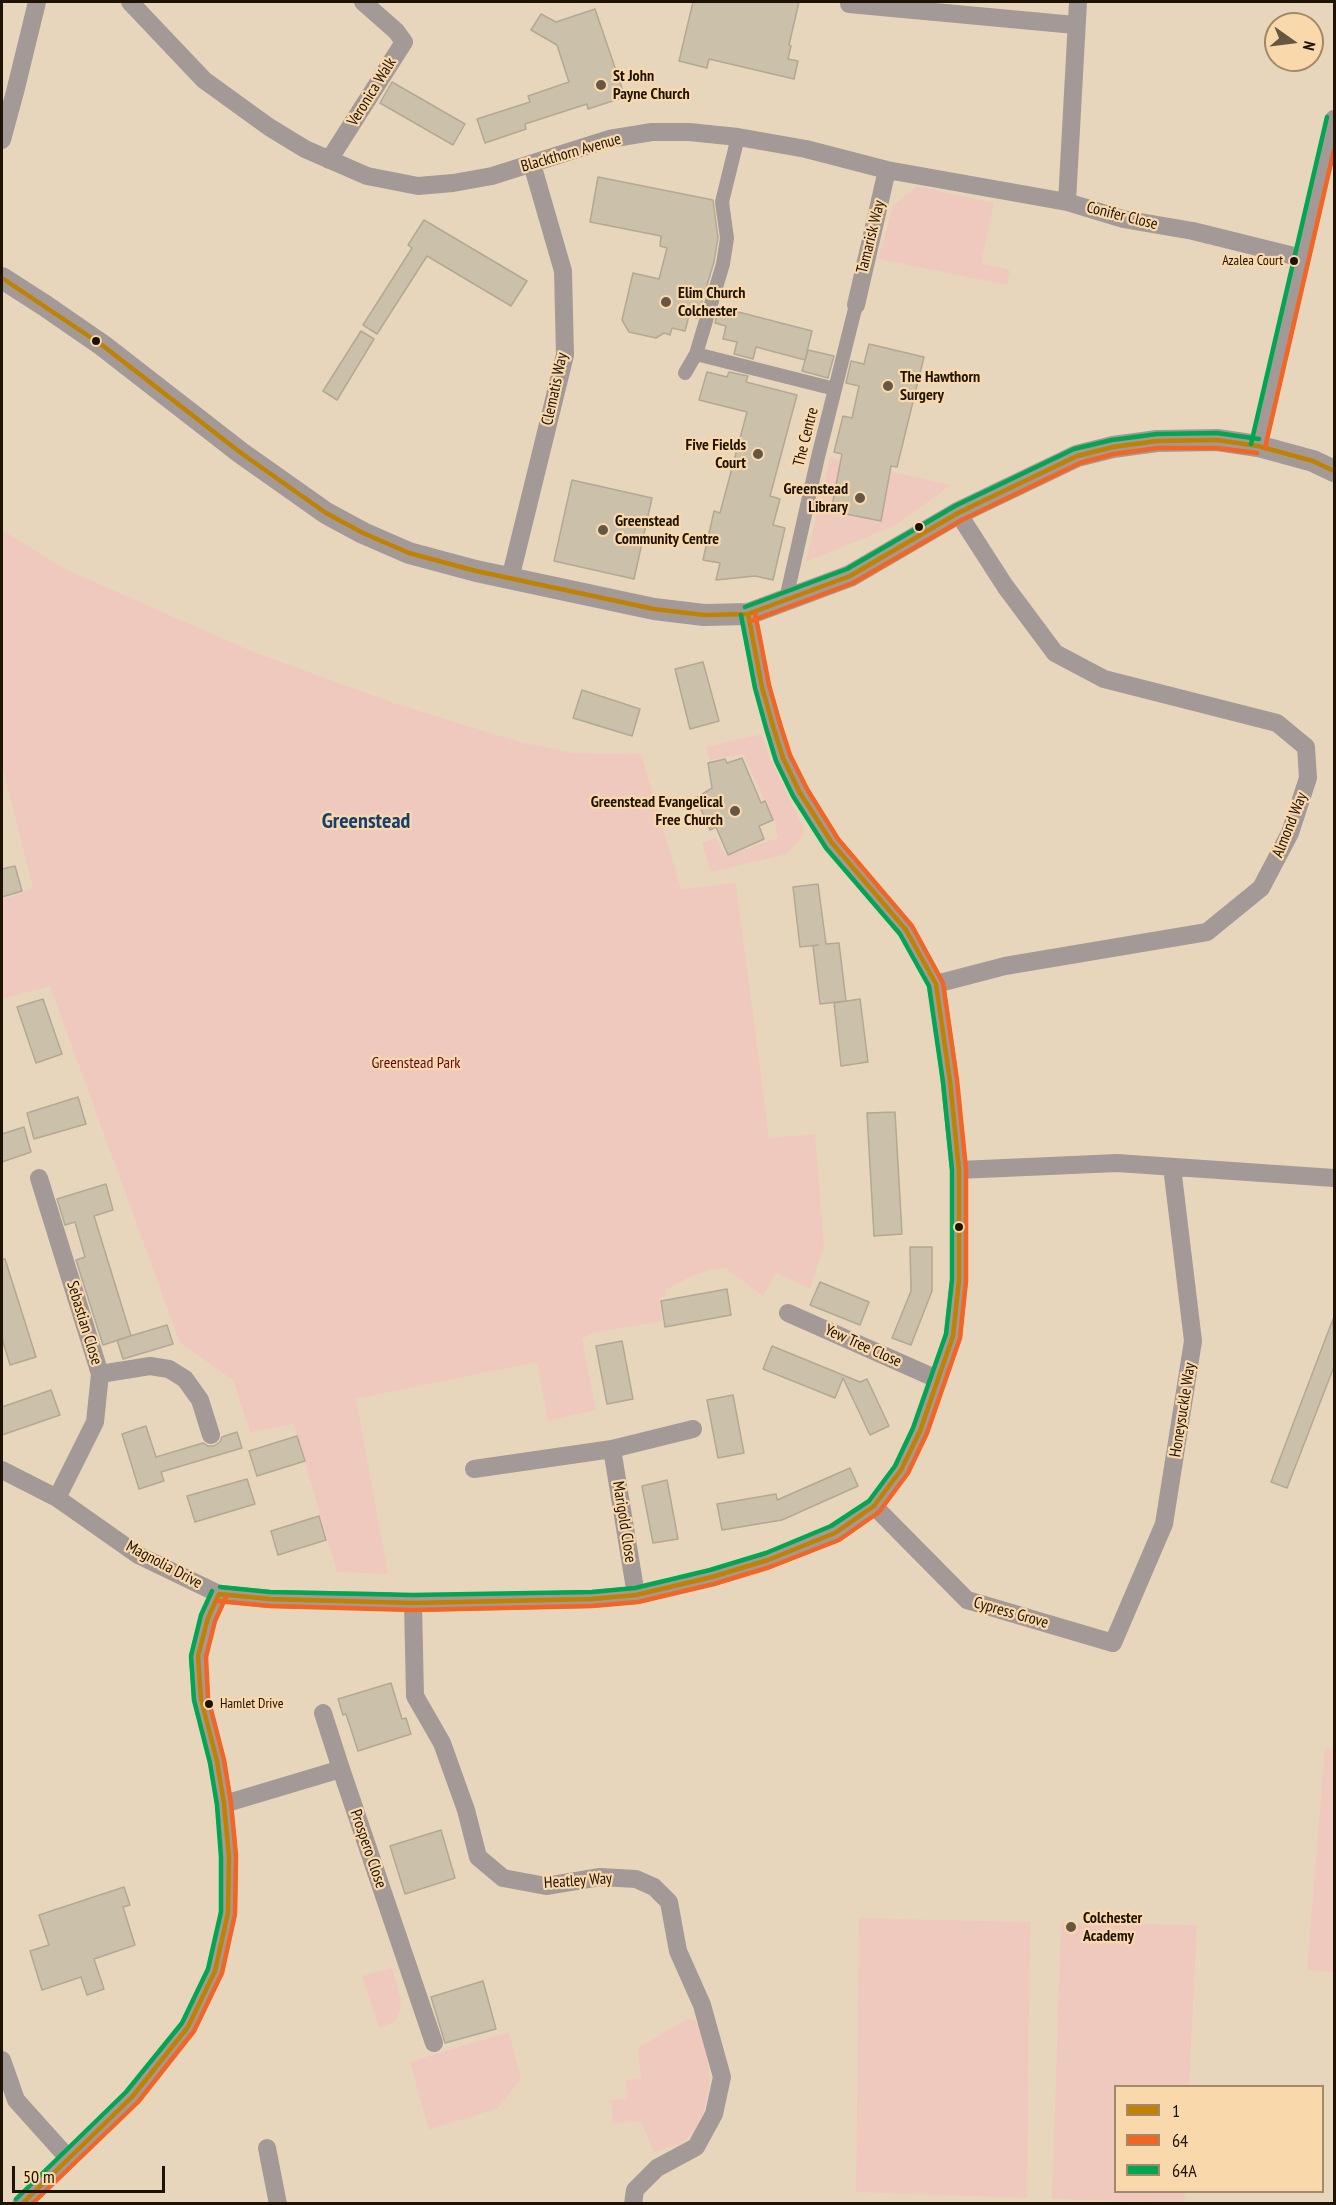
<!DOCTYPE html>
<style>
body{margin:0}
#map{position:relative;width:1336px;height:2205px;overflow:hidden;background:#e8d6bc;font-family:"PT Sans Narrow",sans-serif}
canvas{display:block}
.frame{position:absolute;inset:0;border:3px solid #1e1303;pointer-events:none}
.legend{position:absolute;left:1114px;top:2085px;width:210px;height:108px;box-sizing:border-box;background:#f9d9ab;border:2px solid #a18a68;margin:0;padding:8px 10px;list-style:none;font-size:18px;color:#1e1303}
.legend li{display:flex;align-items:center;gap:12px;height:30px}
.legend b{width:30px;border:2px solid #a18a68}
.north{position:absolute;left:1264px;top:12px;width:60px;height:60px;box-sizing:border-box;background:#f9d9ab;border:2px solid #a18a68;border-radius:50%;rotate:104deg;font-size:16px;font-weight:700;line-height:24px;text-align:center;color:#1e1303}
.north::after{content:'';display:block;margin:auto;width:21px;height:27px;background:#655744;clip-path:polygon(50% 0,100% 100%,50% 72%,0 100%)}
.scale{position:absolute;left:12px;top:2166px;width:153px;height:27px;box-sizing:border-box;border:3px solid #1e1303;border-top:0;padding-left:8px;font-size:18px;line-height:21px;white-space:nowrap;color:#1e1303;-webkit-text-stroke:4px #f9d9ab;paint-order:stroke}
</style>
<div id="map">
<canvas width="1336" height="2205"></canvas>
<div class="frame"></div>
<ul class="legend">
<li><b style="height:8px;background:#c18101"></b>1</li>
<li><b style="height:8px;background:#f26522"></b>64</li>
<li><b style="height:8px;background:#00a651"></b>64A</li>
</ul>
<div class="north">N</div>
<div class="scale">50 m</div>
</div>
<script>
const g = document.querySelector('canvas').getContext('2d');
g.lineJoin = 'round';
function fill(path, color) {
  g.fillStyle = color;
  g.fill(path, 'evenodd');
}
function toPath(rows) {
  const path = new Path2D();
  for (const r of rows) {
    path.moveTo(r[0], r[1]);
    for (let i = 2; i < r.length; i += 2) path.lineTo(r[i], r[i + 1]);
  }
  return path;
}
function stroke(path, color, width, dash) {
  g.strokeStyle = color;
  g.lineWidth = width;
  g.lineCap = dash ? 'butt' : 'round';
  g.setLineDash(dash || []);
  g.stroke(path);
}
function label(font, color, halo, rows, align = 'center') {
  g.font = font + ' "PT Sans Narrow",sans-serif';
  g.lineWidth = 4.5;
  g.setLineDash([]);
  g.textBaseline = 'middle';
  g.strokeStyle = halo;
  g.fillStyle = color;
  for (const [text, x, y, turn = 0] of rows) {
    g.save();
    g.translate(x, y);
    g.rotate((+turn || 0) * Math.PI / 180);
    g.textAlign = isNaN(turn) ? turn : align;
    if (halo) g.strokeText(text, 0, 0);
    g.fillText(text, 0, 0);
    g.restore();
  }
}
fill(toPath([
 [917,186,994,203,981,263,1010,270,1007,285,878,259,893,206],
 [830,458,951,485,896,525,806,562],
 [2,530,65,569,251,651,399,705,520,742,575,753,641,754,681,889,736,883,769,1138,815,1134,824,1246,810,1288,776,1273,763,1296,725,1268,708,1270,688,1278,665,1290,666,1296,659,1298,662,1321,593,1333,582,1339,596,1410,548,1421,537,1362,356,1399,388,1574,337,1572,294,1424,250,1432,233,1380,180,1343,50,986,2,999,2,900,33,888,2,764],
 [762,734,769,756,804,829,802,837,787,854,711,872,702,843,716,838,726,856,778,838,775,823,743,754,710,760,706,747],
 [1325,1748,1334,1749,1334,1972,1307,1970],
 [859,1918,1030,1922,1027,2198,856,2192],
 [1061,1923,1197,1925,1189,2086,1116,2086,1116,2192,1185,2192,1184,2203,1052,2199],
 [392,1968,401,2001,400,2010,395,2022,379,2028,362,1976],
 [687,2019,695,2020,701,2031,707,2056,710,2081,707,2097,702,2116,694,2132,681,2144,654,2152,641,2122,613,2123,611,2100,627,2099,626,2080,641,2078,638,2048],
 [509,2032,521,2079,498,2108,429,2130,410,2062]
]), '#f0c9be');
const building = toPath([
 [693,2,799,2,789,45,791,46,788,59,798,61,794,79,709,59,707,68,679,61,693,2],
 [595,9,625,97,588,109,587,104,525,124,526,129,485,143,477,119,530,102,528,96,569,82,557,45,531,30,541,14,556,22,595,9],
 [392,82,465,124,453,145,380,103,392,82],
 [598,177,713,200,718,238,714,262,697,318,689,316,685,331,672,328,670,335,664,333,656,338,629,332,622,320,633,273,659,279,667,248,660,246,661,236,590,222,598,177],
 [424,220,527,281,511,306,427,256,377,334,363,325,412,248,408,245,424,220],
 [719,307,812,331,805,360,756,347,753,359,734,354,737,342,723,339,726,326,715,323,719,307],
 [361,331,374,339,337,400,323,391,361,331],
 [869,344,924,357,897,467,891,466,881,521,831,511,842,454,834,452,843,416,852,418,859,386,846,383,851,361,864,364,869,344],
 [808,350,834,356,828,378,802,371,808,350],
 [707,372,727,377,729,372,748,376,746,382,797,395,770,496,780,499,773,525,785,528,773,580,755,576,716,580,720,563,703,560,714,511,720,513,747,412,699,400,707,372],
 [572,480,652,498,634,579,554,561,572,480],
 [703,662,719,721,690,729,675,669,703,662],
 [582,690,640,709,632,736,573,718,582,690],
 [742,758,761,803,765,801,773,820,759,826,764,839,728,855,716,827,710,830,696,798,712,788,708,763,725,759,727,763,742,758],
 [15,866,22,891,2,897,2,869,15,866],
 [818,884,826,944,839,943,846,1001,820,1004,813,946,818,945,800,947,793,887,818,884],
 [43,999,62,1054,36,1063,17,1007,43,999],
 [860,999,868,1062,841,1066,834,1003,860,999],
 [78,1097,86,1124,34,1139,27,1113,78,1097],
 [895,1112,902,1234,874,1236,867,1113,895,1112],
 [24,1127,31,1152,2,1162,2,1134,24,1127],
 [106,1184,113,1210,94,1216,131,1336,103,1345,76,1260,85,1257,75,1222,65,1225,57,1199,106,1184],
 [910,1247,932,1247,932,1291,911,1345,892,1338,911,1291,910,1247],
 [2,1259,5,1259,36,1357,10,1365,2,1338,2,1259],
 [820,1282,869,1302,860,1325,810,1305,820,1282],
 [727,1289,731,1315,665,1327,661,1301,727,1289],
 [1333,1319,1335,1364,1287,1488,1271,1482,1333,1319],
 [167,1325,173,1344,123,1359,117,1340,167,1325],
 [622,1341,633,1399,607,1404,596,1346,622,1341],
 [772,1346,860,1382,867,1379,889,1426,870,1435,843,1378,835,1398,763,1369,772,1346],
 [51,1390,60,1415,2,1435,2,1407,51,1390],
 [733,1395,744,1453,718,1458,707,1400,733,1395],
 [146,1426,156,1457,203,1443,208,1446,214,1446,220,1442,222,1437,237,1432,242,1448,161,1472,164,1481,139,1489,122,1434,146,1426],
 [297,1436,305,1461,257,1476,249,1451,297,1436],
 [850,1468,858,1486,782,1520,722,1530,717,1504,776,1494,777,1500,850,1468],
 [247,1479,255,1504,195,1522,187,1496,247,1479],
 [667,1480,678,1539,653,1543,642,1486,667,1480],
 [319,1516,326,1540,278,1555,271,1531,319,1516],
 [391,1683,402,1719,406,1718,411,1734,358,1751,346,1714,343,1715,338,1699,391,1683],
 [441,1830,455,1878,405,1894,390,1846,441,1830],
 [124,1887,130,1905,123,1907,135,1945,94,1959,104,1989,87,1995,81,1977,42,1990,30,1951,49,1945,39,1915,124,1887],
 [483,1981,496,2029,445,2043,431,1997,483,1981]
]);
fill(building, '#cbc1ab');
stroke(building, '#b2a893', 1.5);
stroke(toPath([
 [696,354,723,264,727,238,722,202,738,137],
 [685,373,696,354,835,389],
 [786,599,818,457,856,305]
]), '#a39a98', 14);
stroke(toPath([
 [130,2,204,80,269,127,305,149,367,176,418,186,453,183,492,176,609,139,652,132,689,132,738,137,806,149,887,170,1067,202],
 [1078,2,1067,202,1123,219,1193,231,1302,258],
 [849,4,1075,25],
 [2,140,15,92,37,2],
 [329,160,404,42,396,31,363,2],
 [856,305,887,170],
 [1258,446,1334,119],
 [510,579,565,355,563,271,532,164],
 [936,984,1005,966,1207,932,1261,888,1290,833,1308,778,1306,747,1277,723,1104,679,1055,653,1005,586,958,513],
 [959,1170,1117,1163,1334,1178],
 [39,1178,100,1374,95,1422,57,1498],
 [788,1313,937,1379],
 [100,1374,150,1366,169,1369,185,1379,200,1400,211,1435],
 [612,1449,636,1595],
 [474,1469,612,1449,693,1429],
 [2,1470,57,1498,138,1555,219,1594,270,1599,385,1601,413,1603,592,1599,636,1595,712,1577,768,1560,835,1533,874,1506,901,1470,920,1431,953,1336,959,1280,959,1170,948,1066,936,984,906,930,832,843,800,793,783,758,762,687,748,614],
 [874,1506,967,1600,1113,1643,1164,1524,1193,1341,1172,1167],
 [413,1603,415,1696,442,1743,466,1810,478,1857,503,1878,546,1886,600,1877,636,1879,654,1887,669,1902,678,1951,702,2005,722,2077,714,2114,696,2147,657,2168,635,2190,633,2204],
 [323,1713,341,1769],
 [224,1804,341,1769,434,2043],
 [2,2060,16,2100,69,2159],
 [267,2148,278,2204],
 [21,2204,132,2097,188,2027,215,1971,228,1913,229,1857,224,1804,217,1761,201,1699,198,1656,208,1618,219,1594]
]), '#a39a98', 18);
stroke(toPath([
 [2,278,44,305,102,345,241,453,326,513,363,533,409,553,476,571,654,609,704,615,748,614,850,576,958,513,1077,456,1113,447,1157,441,1217,440,1258,446,1313,461,1334,471]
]), '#a39a98', 22);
stroke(toPath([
 [2,278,102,345,241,453,326,513,363,533,409,553,476,571,654,609,704,615,748,614,850,576,958,513,1077,456,1113,447,1157,441,1217,440,1258,446,1313,461,1334,471],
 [219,1594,270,1599,413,1603,592,1599,636,1595,712,1577,768,1560,835,1533,874,1506,901,1470,920,1431,953,1336,959,1280,959,1170,950,1081,936,984,906,930,832,843,800,793,783,758,773,726,762,687,748,614],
 [22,2204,132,2097,188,2027,215,1971,228,1913,229,1857,224,1804,217,1761,201,1699,198,1656,208,1618,219,1594]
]), '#c18101', 4.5);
stroke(toPath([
 [1265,448,1334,150],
 [751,621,853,583,962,520,1080,463,1114,454,1158,448,1217,448,1257,453],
 [218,1601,270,1606,413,1610,592,1606,638,1602,714,1584,770,1567,839,1540,879,1512,908,1473,927,1433,960,1338,966,1281,966,1169,957,1080,943,983,912,926,838,839,807,789,790,755,780,724,769,685,755,613],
 [32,2204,138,2102,194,2031,222,1973,235,1914,236,1856,231,1803,224,1760,208,1698,206,1657,215,1621,226,1597]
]), '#f26522', 4.5);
stroke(toPath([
 [1251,444,1327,117],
 [745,607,847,569,955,506,1074,449,1112,440,1157,434,1217,433,1259,439],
 [220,1587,270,1592,413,1595,592,1592,635,1588,710,1570,766,1553,831,1526,869,1501,895,1466,913,1428,946,1334,952,1280,952,1170,943,1082,929,986,900,934,826,848,793,796,776,761,766,728,755,688,741,615],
 [16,2199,126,2092,182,2023,208,1969,221,1912,221,1857,217,1805,210,1763,194,1700,191,1656,201,1615,212,1591]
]), '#00a651', 4.5);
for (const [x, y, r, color] of [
 [601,85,6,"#655744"],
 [1294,261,5,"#1e1303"],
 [666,302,6,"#655744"],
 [96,341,5,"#1e1303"],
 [888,386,6,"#655744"],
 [758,454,6,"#655744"],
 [860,498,6,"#655744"],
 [919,527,5,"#1e1303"],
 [603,530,6,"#655744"],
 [735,811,6,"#655744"],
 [959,1227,5,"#1e1303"],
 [209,1704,5,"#1e1303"],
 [1071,1927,6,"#655744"]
]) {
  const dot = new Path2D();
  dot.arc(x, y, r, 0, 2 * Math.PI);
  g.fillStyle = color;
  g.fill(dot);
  stroke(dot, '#f9d9ab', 2);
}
label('14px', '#1e1303', '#f9d9ab', [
 ["Azalea Court",1283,261],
 ["Hamlet Drive",220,1704,"left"]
], 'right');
label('bold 16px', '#1e1303', '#f9d9ab', [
 ["St John",613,76],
 ["Payne Church",613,94],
 ["Elim Church",678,293],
 ["Colchester",678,311],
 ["The Hawthorn",900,377],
 ["Surgery",900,395],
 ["Five Fields",746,445,"right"],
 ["Court",746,463,"right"],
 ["Greenstead",848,489,"right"],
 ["Library",848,507,"right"],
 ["Greenstead",615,521],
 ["Community Centre",615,539],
 ["Greenstead Evangelical",723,802,"right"],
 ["Free Church",723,820,"right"],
 ["Colchester",1083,1918],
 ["Academy",1083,1936]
], 'left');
label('16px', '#1e1303', '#f9d9ab', [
 ["Veronica Walk",372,92,-58],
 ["Blackthorn Avenue",571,153,-16],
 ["Conifer Close",1122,216,14],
 ["Tamarisk Way",871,237,-76],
 ["Clematis Way",555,389,-78],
 ["The Centre",806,437,-76],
 ["Almond Way",1290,825,-68],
 ["Sebastian Close",84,1323,73],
 ["Yew Tree Close",863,1346,24],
 ["Honeysuckle Way",1183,1410,-81],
 ["Marigold Close",624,1522,81],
 ["Magnolia Drive",164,1565,28],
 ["Cypress Grove",1011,1613,16],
 ["Prospero Close",368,1849,71],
 ["Heatley Way",578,1881,-4]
]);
label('16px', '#64061d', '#f9d9ab', [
 ["Greenstead Park",416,1063]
]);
label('bold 22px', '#153e72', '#f9d9ab', [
 ["Greenstead",366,822]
]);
</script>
